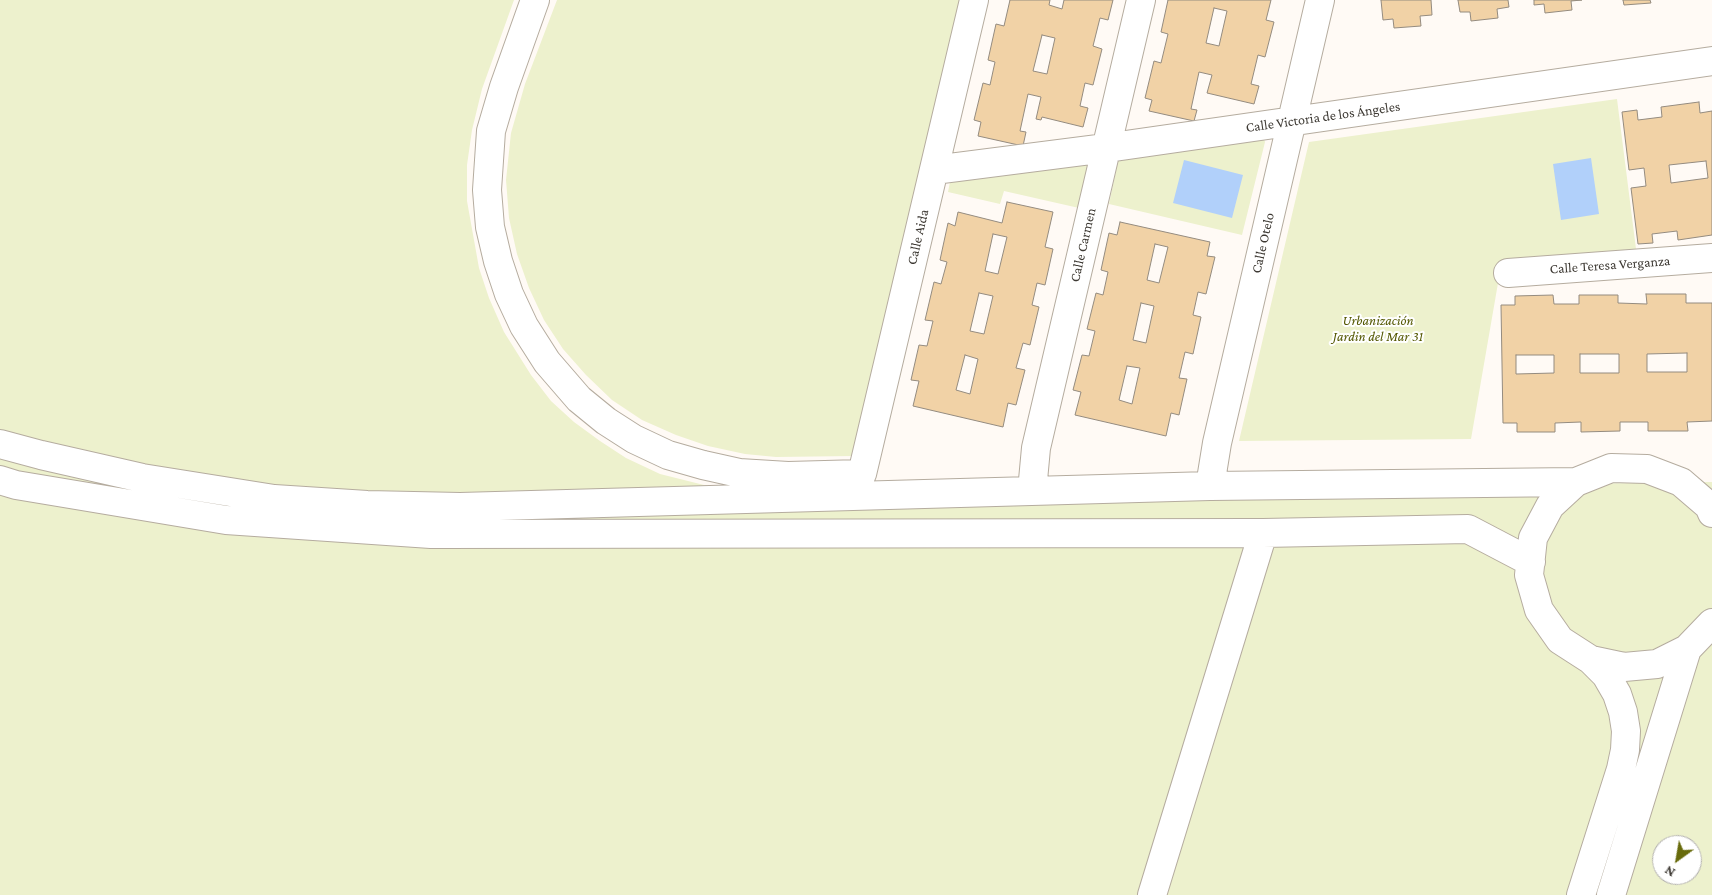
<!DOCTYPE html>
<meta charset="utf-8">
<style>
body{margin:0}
#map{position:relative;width:1712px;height:895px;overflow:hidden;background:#fffaf5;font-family:"Crimson Pro",serif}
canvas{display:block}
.north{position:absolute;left:1652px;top:835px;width:50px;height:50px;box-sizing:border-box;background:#fff;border:1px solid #b2b0ae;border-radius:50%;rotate:212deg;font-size:14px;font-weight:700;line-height:20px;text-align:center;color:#3e3a34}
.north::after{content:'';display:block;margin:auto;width:18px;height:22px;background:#686b0c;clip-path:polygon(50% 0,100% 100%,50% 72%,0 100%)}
</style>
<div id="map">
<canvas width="1712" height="895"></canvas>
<div class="north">N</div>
</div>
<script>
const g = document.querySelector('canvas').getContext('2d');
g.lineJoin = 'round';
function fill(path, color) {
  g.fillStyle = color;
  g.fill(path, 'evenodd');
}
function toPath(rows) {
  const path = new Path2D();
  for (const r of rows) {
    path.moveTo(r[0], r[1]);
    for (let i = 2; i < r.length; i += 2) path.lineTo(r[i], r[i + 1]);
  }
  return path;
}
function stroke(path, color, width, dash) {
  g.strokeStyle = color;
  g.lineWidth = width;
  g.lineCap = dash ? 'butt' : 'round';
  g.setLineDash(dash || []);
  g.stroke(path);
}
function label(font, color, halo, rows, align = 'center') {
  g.font = font + ' "Crimson Pro",serif';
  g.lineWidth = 4;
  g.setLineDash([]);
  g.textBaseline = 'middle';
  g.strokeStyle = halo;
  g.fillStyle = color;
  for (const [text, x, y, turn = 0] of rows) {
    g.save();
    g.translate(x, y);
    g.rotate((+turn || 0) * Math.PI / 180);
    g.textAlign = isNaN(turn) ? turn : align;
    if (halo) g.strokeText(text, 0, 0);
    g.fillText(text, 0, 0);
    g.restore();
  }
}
fill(toPath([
 [0,0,514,0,482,89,472,130,467,165,467,201,479,268,489,298,504,332,531,375,551,401,574,422,600,441,626,458,660,474,732,492,1032,491,1712,482,1712,895,0,895],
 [1662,845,1692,845,1692,875,1662,875],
 [557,0,962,0,854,456,776,457,745,454,708,446,676,435,642,420,612,400,586,375,563,349,544,320,529,288,517,254,509,218,506,180,511,133,525,84],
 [1617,99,1636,249,1502,260,1471,439,1239,441,1309,142],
 [1264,139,1265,142,1242,235,1109,204,1119,156],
 [1090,160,1079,208,1004,191,1000,204,948,192,950,182]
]), '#edf1cd');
fill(toPath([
 [1591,158,1599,214,1561,220,1553,164],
 [1184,160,1243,175,1232,218,1173,203]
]), '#b1d0fa');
const building = toPath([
 [1010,0,1050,0,1049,5,1062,9,1064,0,1113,0,1108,20,1100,18,1093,46,1102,49,1093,85,1085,83,1080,106,1088,108,1083,127,1042,117,1041,120,1036,119,1041,97,1028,94,1020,131,1026,132,1023,146,978,136,981,122,974,120,983,83,990,85,995,62,988,60,996,24,1004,26,1010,0],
 [1042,35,1055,38,1047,74,1033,71,1042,35],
 [1168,0,1271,0,1266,20,1274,22,1265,57,1258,55,1251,84,1259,86,1254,104,1207,93,1212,75,1199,72,1191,109,1197,110,1194,121,1149,111,1152,100,1145,98,1154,61,1161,63,1168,34,1161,32,1168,0],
 [1214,8,1227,11,1219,46,1206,43,1214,8],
 [1381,0,1431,0,1432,15,1420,16,1421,26,1394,28,1393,19,1383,20,1381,0],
 [1458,0,1508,0,1509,7,1497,9,1498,18,1471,21,1470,12,1460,12,1458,0],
 [1534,0,1582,0,1571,1,1572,10,1545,13,1544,4,1534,5,1534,0],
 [1623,0,1650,0,1651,3,1624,5,1623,0],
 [1699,102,1700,113,1712,111,1712,235,1678,240,1677,231,1652,234,1653,243,1638,244,1631,188,1646,186,1644,168,1629,170,1622,112,1637,110,1638,120,1662,117,1661,107,1699,102],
 [1706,161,1708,178,1671,183,1669,165,1706,161],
 [1007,202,1053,212,1045,247,1053,249,1045,285,1037,283,1032,305,1039,307,1030,345,1023,343,1016,368,1025,370,1016,405,1008,403,1003,427,913,406,919,381,911,380,919,345,927,346,933,321,925,320,934,282,941,284,947,262,940,260,948,223,955,226,958,212,1002,223,1007,202],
 [993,234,1007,237,998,274,985,271,993,234],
 [979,293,993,296,984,334,970,331,979,293],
 [965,355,978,359,970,394,956,390,965,355],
 [1120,222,1210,242,1207,256,1215,257,1206,294,1198,292,1193,315,1201,317,1193,354,1185,352,1179,378,1187,379,1179,415,1171,413,1166,436,1075,415,1081,392,1073,390,1082,355,1089,356,1095,331,1087,329,1096,293,1103,295,1108,272,1101,270,1109,233,1117,235,1120,222],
 [1155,244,1168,247,1159,283,1147,280,1155,244],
 [1141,303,1154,306,1146,343,1133,340,1141,303],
 [1127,366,1140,368,1132,404,1119,400,1127,366],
 [1646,294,1686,294,1686,303,1712,303,1712,421,1687,422,1688,431,1648,431,1648,422,1620,422,1620,431,1581,432,1581,422,1555,423,1555,432,1517,432,1517,423,1503,423,1501,305,1515,305,1515,296,1553,295,1554,304,1579,304,1579,295,1618,295,1618,303,1647,304,1646,294],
 [1687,353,1687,372,1647,372,1647,354,1687,353],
 [1580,354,1619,354,1619,373,1580,373,1580,354],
 [1516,355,1554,355,1554,373,1516,374,1516,355]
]);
fill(building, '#f1d2a6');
stroke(building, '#948b7f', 1);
const minor = toPath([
 [535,0,504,87,491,131,487,190,490,227,498,261,509,294,524,326,547,362,579,399,606,421,634,439,668,455,703,465,739,473,788,476,862,474,974,0],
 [934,170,1106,148,1712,61],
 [1508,273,1712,258],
 [0,444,41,455,142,478,274,499,367,505,460,507,1210,486,1576,482],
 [0,480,16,485,226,520,431,534,1263,533,1468,529,1531,562],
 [1210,486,1217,443,1320,0],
 [1032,491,1036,448,1141,0],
 [1712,513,1709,506,1681,482,1647,469,1611,468,1576,482,1550,506,1533,538,1529,575,1539,610,1560,640,1591,660,1624,667,1657,664,1687,649,1712,623],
 [1152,895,1263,533],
 [1581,895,1621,769,1625,750,1626,731,1623,712,1617,694,1606,675,1591,660],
 [1611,895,1687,649]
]);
stroke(minor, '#b5ac9f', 30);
stroke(minor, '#fff', 28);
label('14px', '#3e3a34', '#fff', [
 ["Calle Victoria de los Ángeles",1323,117,-8],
 ["Calle Aida",918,237,-77],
 ["Calle Otelo",1263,243,-77],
 ["Calle Carmen",1083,245,-77],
 ["Calle Teresa Verganza",1610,265,-4]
]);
label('italic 14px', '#545802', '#fff', [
 ["Urbanización",1378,321],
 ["Jardin del Mar 31",1378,337]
]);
</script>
